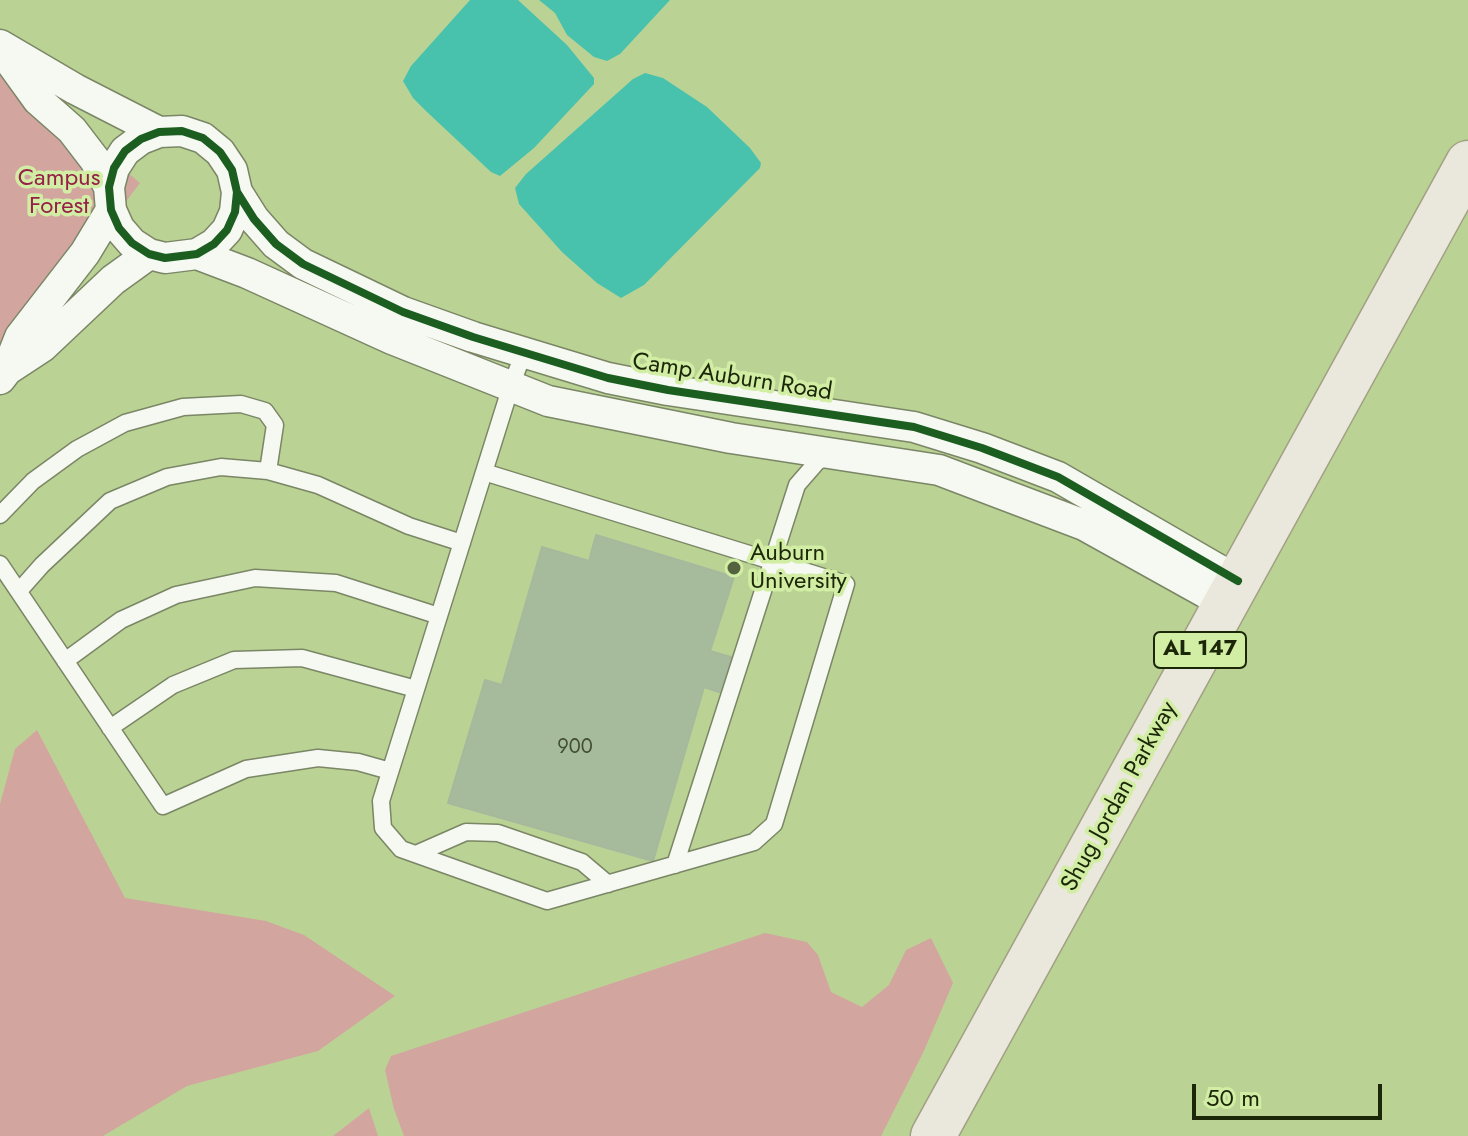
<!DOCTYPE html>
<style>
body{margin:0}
#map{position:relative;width:1468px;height:1136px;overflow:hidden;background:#c0d0a8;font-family:Jost,sans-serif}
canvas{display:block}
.scale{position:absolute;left:1192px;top:1084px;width:190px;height:36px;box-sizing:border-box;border:4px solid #1c2608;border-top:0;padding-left:10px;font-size:24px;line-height:28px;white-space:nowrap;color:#1c2608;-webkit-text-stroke:6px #d1eea4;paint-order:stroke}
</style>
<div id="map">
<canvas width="1468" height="1136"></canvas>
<div class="scale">50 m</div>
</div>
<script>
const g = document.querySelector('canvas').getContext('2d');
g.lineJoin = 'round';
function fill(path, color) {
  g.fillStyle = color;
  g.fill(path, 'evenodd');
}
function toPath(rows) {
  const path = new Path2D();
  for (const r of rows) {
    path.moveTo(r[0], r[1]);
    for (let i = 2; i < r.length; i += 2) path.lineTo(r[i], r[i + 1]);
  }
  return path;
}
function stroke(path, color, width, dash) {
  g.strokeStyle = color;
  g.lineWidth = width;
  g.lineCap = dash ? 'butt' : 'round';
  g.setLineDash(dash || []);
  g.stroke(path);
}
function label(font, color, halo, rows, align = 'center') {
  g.font = font + ' Jost,sans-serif';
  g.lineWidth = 7;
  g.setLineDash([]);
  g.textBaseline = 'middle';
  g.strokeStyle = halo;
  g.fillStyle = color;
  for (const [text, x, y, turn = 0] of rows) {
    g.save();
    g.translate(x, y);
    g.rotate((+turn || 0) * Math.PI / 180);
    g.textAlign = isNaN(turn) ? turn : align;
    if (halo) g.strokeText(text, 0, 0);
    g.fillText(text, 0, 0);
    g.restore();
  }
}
fill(toPath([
 [0,0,1468,0,1468,1136,0,1136]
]), '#bad395');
fill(toPath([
 [0,64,140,183,32,325,0,353],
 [37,730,125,898,266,921,304,935,395,996,318,1051,187,1086,103,1136,0,1136,0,804,15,749],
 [765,933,807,942,818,955,831,992,862,1007,889,985,906,950,931,938,953,983,923,1053,881,1136,404,1136,394,1109,385,1070,391,1056],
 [369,1108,378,1136,333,1136]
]), '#d3a59f');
fill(toPath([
 [470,0,518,0,567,45,594,78,594,84,534,148,500,176,491,172,426,111,413,98,403,81,411,66],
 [539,0,670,0,620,54,607,61,594,57,567,35,555,13],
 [645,73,663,78,707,107,750,148,761,163,760,168,644,285,621,298,597,283,562,252,519,204,515,188,526,174,633,79]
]), '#49c2ad');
const building = toPath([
 [596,535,734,577,710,651,731,657,722,693,704,687,653,861,448,803,485,680,502,685,542,547,589,561,596,535]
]);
fill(building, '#a6bb9c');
stroke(building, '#a6b99c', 2);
const lane = toPath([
 [484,472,846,584,774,824,754,842,547,901,401,849,383,828,381,801,511,386,524,352],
 [0,515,33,481,77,449,125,423,183,407,241,404,265,411,275,425,268,471],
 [0,564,163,806,246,769,318,758,358,762,390,771],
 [19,591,42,565,110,501,167,477,221,467,268,471,318,485,409,526,462,543],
 [65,661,121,620,176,595,255,578,336,583,439,616],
 [110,728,173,685,234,660,302,658,416,689],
 [416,854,466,832,498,833,582,862,608,884],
 [675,865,797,485,817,462,831,453]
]);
const street = toPath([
 [0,45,75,89,159,132],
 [4,53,38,100,72,130,95,160,109,187],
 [237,192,235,212,227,230,214,244,197,254,165,258,149,254,132,243,119,228,111,210,109,187,114,168,125,151,141,139,159,132,182,131,203,138,220,152,232,170,237,192,254,219,276,244,303,264,403,312,473,337,608,378,668,390,914,427,982,448,1058,477,1238,581],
 [197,254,247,273,392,339,548,401,731,438,939,470,1084,525,1226,604],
 [7,370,20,337,85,253,111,210],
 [0,379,7,370,42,347,113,280,149,254]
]);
const primary = toPath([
 [933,1136,1468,163]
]);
stroke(lane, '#7a8665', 19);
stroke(street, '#7a8665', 33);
stroke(primary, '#a1a083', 47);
stroke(lane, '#f6f8f2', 16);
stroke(street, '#f6f8f2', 30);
stroke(primary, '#eae7dc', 44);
stroke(toPath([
 [237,192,235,212,227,230,214,244,197,254,165,258,149,254,132,243,119,228,111,210,109,187,114,168,125,151,141,139,159,132,182,131,203,138,220,152,232,170,237,192,254,219,276,244,303,264,403,312,473,337,608,378,668,390,914,427,982,448,1058,477,1238,581]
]), '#1b5e20', 8);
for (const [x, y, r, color] of [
 [734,568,8,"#556240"]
]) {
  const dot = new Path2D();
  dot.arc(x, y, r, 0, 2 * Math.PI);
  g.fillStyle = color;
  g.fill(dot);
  stroke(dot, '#d1eea4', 3);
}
label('20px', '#414e2f', null, [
 ["900",575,748]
]);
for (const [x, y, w] of [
 [1200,650,92]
]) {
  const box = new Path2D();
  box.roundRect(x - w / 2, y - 18, w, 36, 6);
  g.fillStyle = '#d1eea4';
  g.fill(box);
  stroke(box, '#1c2608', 2);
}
label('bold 22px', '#1c2608', null, [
 ["AL 147",1200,650]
]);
label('24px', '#952148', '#d1eea4', [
 ["Campus",59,179],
 ["Forest",59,207]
]);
label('24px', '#1c2608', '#d1eea4', [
 ["Camp Auburn Road",732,378,9],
 ["Shug Jordan Parkway",1120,797,-61]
]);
label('24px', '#1c2608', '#d1eea4', [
 ["Auburn",750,554],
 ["University",750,582]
], 'left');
</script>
